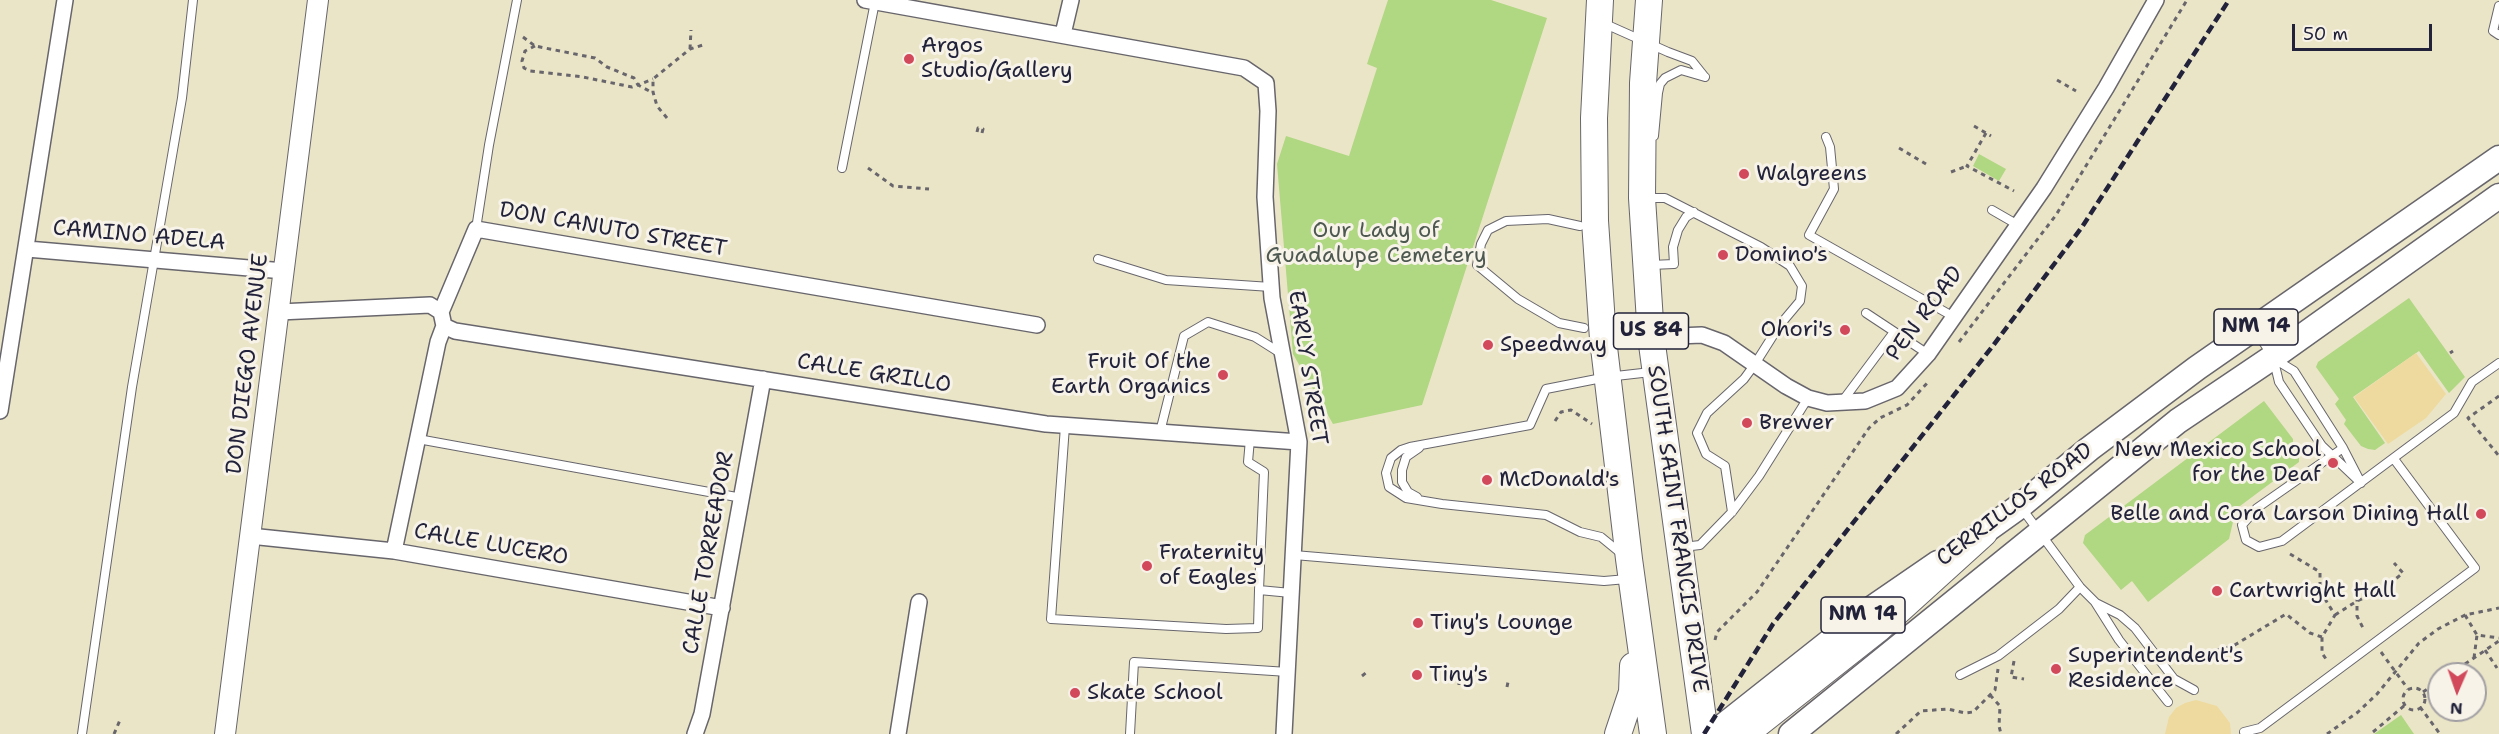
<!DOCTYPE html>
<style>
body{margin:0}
#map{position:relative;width:2499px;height:734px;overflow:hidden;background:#eae5c7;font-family:"Shantell Sans",sans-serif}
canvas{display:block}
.north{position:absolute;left:2427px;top:662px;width:60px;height:60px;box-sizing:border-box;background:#f7f3e8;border:2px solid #a29fa3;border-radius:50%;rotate:182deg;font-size:16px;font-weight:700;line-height:24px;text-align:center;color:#22223b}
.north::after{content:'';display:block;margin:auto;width:21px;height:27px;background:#d1495b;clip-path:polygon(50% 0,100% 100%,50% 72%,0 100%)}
.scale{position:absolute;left:2292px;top:24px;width:140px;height:27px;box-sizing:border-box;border:3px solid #22223b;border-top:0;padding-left:8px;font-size:18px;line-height:21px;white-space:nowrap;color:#22223b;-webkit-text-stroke:4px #f7f3e8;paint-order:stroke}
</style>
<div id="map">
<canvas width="2499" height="734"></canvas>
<div class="north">N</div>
<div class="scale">50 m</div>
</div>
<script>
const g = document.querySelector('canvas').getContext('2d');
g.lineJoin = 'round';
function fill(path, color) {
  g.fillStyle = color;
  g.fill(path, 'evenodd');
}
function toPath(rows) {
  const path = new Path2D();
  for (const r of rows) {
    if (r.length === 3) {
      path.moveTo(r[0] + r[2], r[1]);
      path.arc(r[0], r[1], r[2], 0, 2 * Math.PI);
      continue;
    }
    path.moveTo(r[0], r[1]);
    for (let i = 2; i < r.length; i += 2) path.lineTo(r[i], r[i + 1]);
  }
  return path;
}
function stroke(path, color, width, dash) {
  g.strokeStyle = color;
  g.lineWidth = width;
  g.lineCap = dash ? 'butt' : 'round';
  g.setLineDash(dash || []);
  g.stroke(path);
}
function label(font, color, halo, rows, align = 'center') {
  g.font = font + ' "Shantell Sans",sans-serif';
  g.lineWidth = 6;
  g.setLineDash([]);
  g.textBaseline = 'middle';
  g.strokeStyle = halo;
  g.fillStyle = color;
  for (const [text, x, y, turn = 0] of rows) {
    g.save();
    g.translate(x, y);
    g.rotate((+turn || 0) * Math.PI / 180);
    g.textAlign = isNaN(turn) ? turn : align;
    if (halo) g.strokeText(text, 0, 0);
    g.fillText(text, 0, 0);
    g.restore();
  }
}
fill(toPath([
 [1388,0,1491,0,1547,18,1422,405,1333,424,1293,354,1277,164,1286,136,1349,156,1377,68,1367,64],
 [1979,154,2006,169,1999,181,1973,166],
 [2409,298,2465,377,2449,393,2419,351,2353,397,2385,443,2375,450,2368,449,2361,446,2344,424,2346,420,2335,404,2339,399,2316,367,2318,362],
 [2264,401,2293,439,2293,448,2299,454,2299,462,2236,509,2229,539,2148,602,2132,581,2121,590,2083,543,2085,535],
 [2401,715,2414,734,2374,734]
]), '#b0d782');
fill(toPath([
 [2416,353,2446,394,2426,418,2388,444,2354,397],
 [2196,700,2217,706,2230,723,2231,734,2165,734,2169,717,2176,708,2185,703]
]), '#eeda9e');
const service = toPath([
 [2499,6,2493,31,2499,35],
 [1603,23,1668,52,1692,61,1704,76],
 [1654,136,1658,93,1660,84,1665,78,1681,70,1705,77],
 [1826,137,1830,147,1834,189,1809,235,1954,317],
 [842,168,875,2],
 [1647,198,1665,198,1761,247,1790,266,1802,286,1800,301,1779,326,1755,364,1744,379,1707,413,1697,433,1706,454,1725,466,1732,512],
 [1992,210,2018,225],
 [1580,226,1548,219,1506,221,1488,230,1481,244,1477,265,1518,299,1559,323,1584,328],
 [476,229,489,145,517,0],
 [1098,259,1166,280,1271,287],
 [1651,265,1674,264,1673,247,1678,230,1686,217,1694,212],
 [1866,313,1928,354],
 [2256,331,2273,357,2279,382,2322,446,2361,483],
 [2276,360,2294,371,2343,448,2359,479],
 [1841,403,1894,332],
 [1065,426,1051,619,1226,629,1258,628,1259,590,1291,593],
 [1160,432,1184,336,1208,322,1255,337,1282,354],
 [418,439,742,498],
 [1250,439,1248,462,1264,472,1259,590],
 [2343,448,2257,508,2242,525,2246,540,2259,547,2282,541,2454,413,2472,382,2499,363],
 [1417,497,1408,492,1402,482,1402,470,1406,457,1419,448],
 [2023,510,2080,587,2095,602,2119,640,2168,702],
 [1683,547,1700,545,1732,512,1759,476,1808,398],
 [1294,555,1604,581,1627,579],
 [1623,555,1601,537,1580,532,1546,515,1442,504,1406,498,1389,487,1386,473,1391,458,1401,450,1410,447,1530,425,1546,389,1607,377,1651,372],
 [2096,603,2120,615,2135,628,2174,679,2194,690],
 [1960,675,1998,656,2059,609,2080,587],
 [2244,732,2260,728,2475,568,2394,459],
 [82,734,132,387,182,98,193,0],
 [1130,734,1134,662,1288,672]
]);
const minor = toPath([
 [865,0,1244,68,1266,83,1268,111,1265,197,1272,298,1299,442,1284,734],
 [1063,34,1071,0],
 [27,249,284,271],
 [279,312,430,305,441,312],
 [444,326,455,331,1046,424,1299,442],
 [1603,339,1702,335,1724,343,1786,386,1808,398,1827,403,1865,401,1897,388,1928,354,2044,188,2106,88,2156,0],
 [0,411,65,0],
 [250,536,394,551,722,608],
 [394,551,438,342,444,326,441,312,476,229,1037,325],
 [695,734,702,714,763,379],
 [898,734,919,602]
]);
const tertiary = toPath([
 [225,734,318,0]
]);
const primary = toPath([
 [1967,544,2020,506,2089,449,2197,368,2499,158],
 [1713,734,1871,609,1938,563],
 [1791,734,2178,421,2273,357,2499,196]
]);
const trunk = toPath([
 [1600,0,1594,118,1595,221,1603,339,1629,559,1653,734],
 [1649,0,1643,83,1642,198,1651,337,1705,734],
 [1618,734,1632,692,1633,666],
 [1745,734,1878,629,1984,533]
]);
stroke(service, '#68666c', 10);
stroke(minor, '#68666c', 18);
stroke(tertiary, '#68666c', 22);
stroke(primary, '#68666c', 27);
stroke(trunk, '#68666c', 28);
stroke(toPath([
 [523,37,535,46,595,58,607,67,634,78,638,85,653,79],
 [535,46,525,51,522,61,524,68,530,71,583,77,632,87,638,85,653,93],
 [690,49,691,30],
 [2057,80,2076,91],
 [667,118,657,106,653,92,653,79,690,49,706,44],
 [1974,126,1991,136],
 [977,132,978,128,983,129,982,133],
 [1986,133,1967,166,2014,191],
 [1899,148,1926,164],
 [868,168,893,186,929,189],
 [1951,172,1967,166],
 [1959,342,2056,215,2187,0],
 [2450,353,2453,351],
 [2499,396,2468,418,2499,456],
 [1555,421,1561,412,1571,410,1592,424],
 [2290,554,2320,572,2320,591,2335,615,2322,637,2322,653,2328,662],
 [2357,588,2357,616,2363,628],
 [2335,615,2357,601,2382,590,2403,573,2394,563],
 [2465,615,2477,635],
 [1715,640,1717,632,1757,592,1869,428,1880,418,1907,405,1929,381],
 [2485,650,2497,668],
 [2381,652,2408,689],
 [2191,657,2233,646,2286,614,2310,633,2322,637],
 [2474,658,2477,635,2499,638],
 [2014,661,2011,677,2024,679],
 [2450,674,2499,641],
 [1362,676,1367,672],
 [2434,684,2439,692],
 [1459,685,1459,677],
 [1507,687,1508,682],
 [2414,699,11],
 [2423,692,2439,681],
 [1990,695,2000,706,1999,726,2001,734],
 [2420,707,2440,734],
 [2451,710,2451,711],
 [2373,732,2405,705],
 [114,734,120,720],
 [1896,734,1921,711,1948,709,1965,713,1973,712,1995,690,1998,669],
 [2327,734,2358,712,2377,694,2419,643,2438,629,2465,615,2499,608]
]), '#68666c', 3, [4.5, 4.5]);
stroke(service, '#fff', 8);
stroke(minor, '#fff', 15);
stroke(tertiary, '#fff', 20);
stroke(primary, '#fff', 24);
stroke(trunk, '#fff', 26);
stroke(toPath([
 [1704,734,1773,624,1992,347,2082,227,2229,0]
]), '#22223b', 4.5, [9, 4.5]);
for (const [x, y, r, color] of [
 [909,59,6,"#d1495b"],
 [1744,174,6,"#d1495b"],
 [1723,255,6,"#d1495b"],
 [1845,330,6,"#d1495b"],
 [1488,345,6,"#d1495b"],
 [1223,375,6,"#d1495b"],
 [1747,423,6,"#d1495b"],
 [2333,463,6,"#d1495b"],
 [1487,480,6,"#d1495b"],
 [2481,514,6,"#d1495b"],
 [1147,566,6,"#d1495b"],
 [2217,591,6,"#d1495b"],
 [1418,623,6,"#d1495b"],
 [2056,669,6,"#d1495b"],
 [1417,675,6,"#d1495b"],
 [1075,693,6,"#d1495b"]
]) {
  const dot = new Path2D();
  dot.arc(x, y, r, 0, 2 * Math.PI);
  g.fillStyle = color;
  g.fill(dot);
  stroke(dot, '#f7f3e8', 2);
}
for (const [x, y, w] of [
 [2256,327,84],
 [1651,331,75],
 [1863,615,84]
]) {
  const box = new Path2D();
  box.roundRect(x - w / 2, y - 18, w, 36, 4.5);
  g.fillStyle = '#f7f3e8';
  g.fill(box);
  stroke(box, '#22223b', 1.5);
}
label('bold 21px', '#22223b', null, [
 ["NM 14",2256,327],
 ["US 84",1651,331],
 ["NM 14",1863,615]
]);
label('22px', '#22223b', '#f7f3e8', [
 ["Argos",921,46],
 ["Studio/Gallery",921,71],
 ["Walgreens",1756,174],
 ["Domino's",1735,255],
 ["Ohori's",1833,330,"right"],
 ["Speedway",1500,345],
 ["Fruit Of the",1211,362,"right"],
 ["Earth Organics",1211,387,"right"],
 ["Brewer",1759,423],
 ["New Mexico School",2321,450,"right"],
 ["for the Deaf",2321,475,"right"],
 ["McDonald's",1499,480],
 ["Belle and Cora Larson Dining Hall",2469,514,"right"],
 ["Fraternity",1159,553],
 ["of Eagles",1159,578],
 ["Cartwright Hall",2229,591],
 ["Tiny's Lounge",1430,623],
 ["Superintendent's",2068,656],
 ["Residence",2068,681],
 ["Tiny's",1429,675],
 ["Skate School",1087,693]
], 'left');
label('22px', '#22223b', '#f7f3e8', [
 ["DON CANUTO STREET",613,230,10],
 ["CAMINO ADELA",139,236,5],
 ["PEN ROAD",1925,314,-53],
 ["DON DIEGO AVENUE",248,364,-83],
 ["EARLY STREET",1307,368,81],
 ["CALLE GRILLO",874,374,9],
 ["CERRILLOS ROAD",2015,505,-37],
 ["SOUTH SAINT FRANCIS DRIVE",1677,529,82],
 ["CALLE LUCERO",491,545,10],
 ["CALLE TORREADOR",709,553,-80]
]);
label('22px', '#4d5850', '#f7f3e8', [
 ["Our Lady of",1376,231],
 ["Guadalupe Cemetery",1376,256]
]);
</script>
